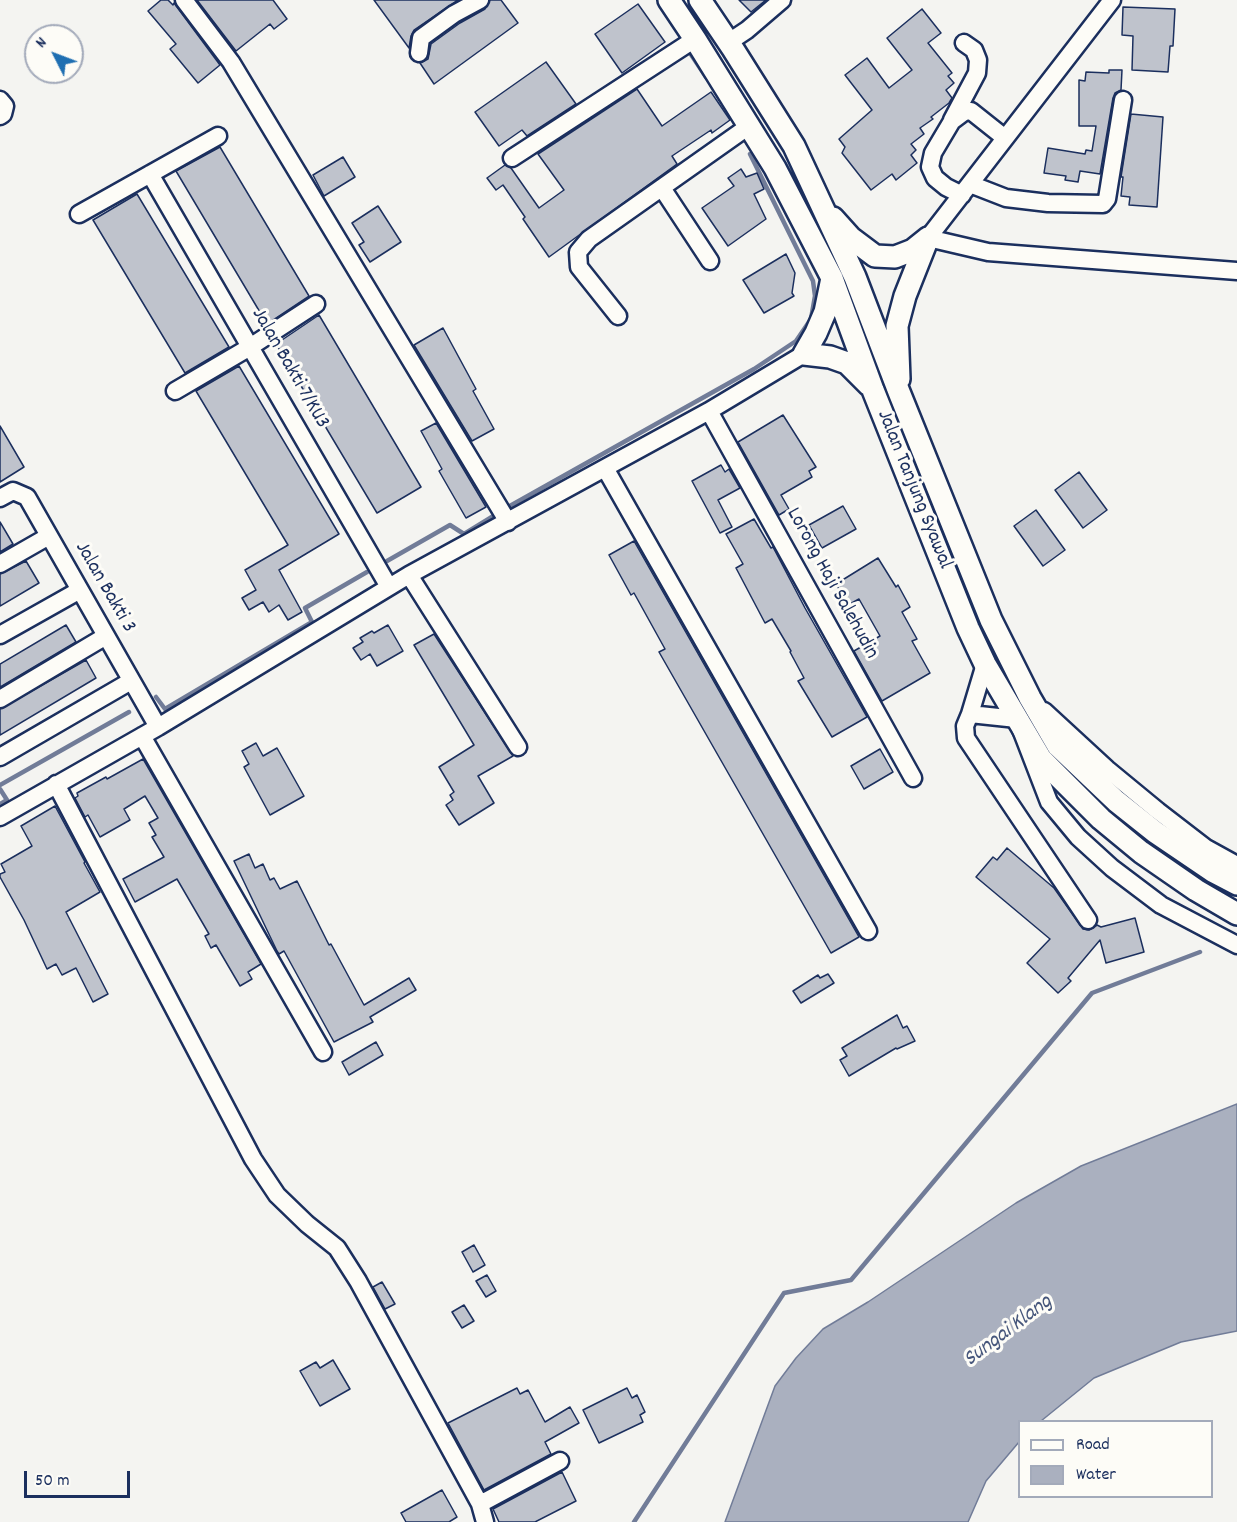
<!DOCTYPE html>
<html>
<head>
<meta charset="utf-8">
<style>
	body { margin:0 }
	#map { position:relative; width:1237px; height:1522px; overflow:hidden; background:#f4f4f1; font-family:Dekko,sans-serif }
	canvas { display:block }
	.legend { position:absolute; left:1018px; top:1420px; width:195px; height:78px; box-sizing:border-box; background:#fdfcf7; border:2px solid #a3aaba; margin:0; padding:8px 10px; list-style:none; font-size:18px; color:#1b2f5e }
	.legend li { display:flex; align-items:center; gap:12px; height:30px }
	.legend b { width:30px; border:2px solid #a3aaba }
	.north { position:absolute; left:24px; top:24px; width:60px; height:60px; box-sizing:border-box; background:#fdfcf7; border:2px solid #a3aaba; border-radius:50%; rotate:312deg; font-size:16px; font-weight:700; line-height:24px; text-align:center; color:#1b2f5e }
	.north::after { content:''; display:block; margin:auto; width:21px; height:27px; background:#1f6fb2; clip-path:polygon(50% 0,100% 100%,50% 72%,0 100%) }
	.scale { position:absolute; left:24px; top:1471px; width:106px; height:27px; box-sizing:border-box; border:3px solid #1b2f5e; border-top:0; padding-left:8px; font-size:18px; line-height:21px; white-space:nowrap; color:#1b2f5e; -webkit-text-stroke:4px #fdfcf7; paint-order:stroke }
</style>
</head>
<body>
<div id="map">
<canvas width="1237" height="1522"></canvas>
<ul class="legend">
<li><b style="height:8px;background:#fdfcf7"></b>Road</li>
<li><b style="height:16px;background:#aab0bf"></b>Water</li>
</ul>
<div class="north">N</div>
<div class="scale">50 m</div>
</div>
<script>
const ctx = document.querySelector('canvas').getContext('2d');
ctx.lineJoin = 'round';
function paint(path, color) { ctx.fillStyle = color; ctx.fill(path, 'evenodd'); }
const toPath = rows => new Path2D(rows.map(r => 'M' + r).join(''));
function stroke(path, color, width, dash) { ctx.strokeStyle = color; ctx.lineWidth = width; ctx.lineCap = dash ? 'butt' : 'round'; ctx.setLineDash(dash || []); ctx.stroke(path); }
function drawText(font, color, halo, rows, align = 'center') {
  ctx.font = font + ' Dekko,sans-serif'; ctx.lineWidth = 6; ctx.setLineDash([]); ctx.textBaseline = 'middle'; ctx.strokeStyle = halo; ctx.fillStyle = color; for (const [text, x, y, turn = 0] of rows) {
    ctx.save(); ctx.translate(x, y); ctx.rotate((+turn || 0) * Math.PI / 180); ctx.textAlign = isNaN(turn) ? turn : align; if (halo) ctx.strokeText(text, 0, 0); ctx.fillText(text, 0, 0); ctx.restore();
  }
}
const water = toPath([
	[1237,1104,1237,1331,1181,1342,1094,1378,1041,1421,1020,1422,1019,1442,986,1481,968,1522,725,1522,775,1386,796,1358,823,1329,868,1302,1016,1203,1081,1166,1237,1104]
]);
const stream = toPath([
	[688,50,706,77],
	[508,507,754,369,796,341,811,319,815,296,813,281,750,154],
	[387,561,450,525,464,534,495,515],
	[156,697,165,709,312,622,305,608,367,572],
	[0,785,129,712],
	[0,789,7,800,0,804],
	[634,1522,784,1293,851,1280,1092,993,1200,952]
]);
const building = toPath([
	[161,0,168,0,173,5,174,3,220,65,198,83,170,49,176,44,148,11,161,0],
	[197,0,273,0,287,19,274,29,270,24,236,51,197,0],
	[374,0,458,0,414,30,411,36,409,48,374,0],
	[490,0,501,0,518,23,434,84,420,63,428,59,431,44,460,23,485,9,490,0],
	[739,0,766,0,751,12,739,0],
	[638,4,665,42,622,73,595,34,638,4],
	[1123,7,1175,9,1173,46,1170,46,1168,72,1132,70,1133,36,1122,35,1123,7],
	[922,9,941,33,928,43,952,73,948,76,954,83,946,90,952,98,949,103,931,117,933,119,920,128,924,134,911,144,916,150,911,155,917,163,896,180,892,174,871,190,842,153,845,147,839,139,872,110,845,75,867,58,889,88,912,70,887,38,922,9],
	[546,62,576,104,527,136,522,130,499,146,475,112,546,62],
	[1109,70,1122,70,1121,90,1115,93,1113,98,1100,174,1080,171,1078,182,1065,180,1066,176,1044,173,1048,148,1085,154,1086,150,1092,151,1096,126,1079,126,1079,80,1085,81,1086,72,1109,73,1109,70],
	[637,89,662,126,711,92,730,120,712,133,711,130,672,156,677,164,549,257,523,219,525,217,503,185,496,190,487,178,505,165,511,168,539,208,564,190,538,154,637,89],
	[1131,114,1163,117,1157,207,1129,205,1130,197,1121,196,1123,177,1121,177,1131,114],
	[220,147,309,296,267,324,176,171,220,147],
	[343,157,355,177,324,196,313,175,343,157],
	[741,169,746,177,757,173,764,189,754,194,766,219,728,246,702,208,734,186,728,178,741,169],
	[137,194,229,347,185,373,93,220,137,194],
	[378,206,401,242,370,262,359,245,364,242,352,223,378,206],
	[786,254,795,273,792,293,794,296,764,313,743,280,786,254],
	[319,315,421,487,377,513,276,344,319,315],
	[443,328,476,389,473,391,494,429,472,441,414,345,443,328],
	[239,366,339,534,279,570,302,612,288,620,279,605,269,612,263,602,249,610,242,598,256,590,245,570,288,545,196,391,239,366],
	[783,415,816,467,809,471,812,477,781,495,789,509,779,515,738,442,783,415],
	[436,423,486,507,466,518,439,471,442,469,421,431,436,423],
	[0,426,24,467,0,482,0,426],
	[721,465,725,472,729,469,740,488,718,500,732,527,720,533,692,481,721,465],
	[1079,472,1107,510,1083,528,1055,490,1079,472],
	[843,506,856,529,822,548,809,525,843,506],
	[1036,510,1065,550,1043,566,1014,526,1036,510],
	[754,519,771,548,773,547,805,608,867,717,832,737,798,681,804,678,790,652,791,651,772,619,765,623,736,568,743,564,726,534,754,519],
	[0,522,13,544,0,552,0,522],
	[634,541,859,937,831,953,659,652,665,649,634,593,631,595,609,555,634,541],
	[878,558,896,587,898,585,910,607,902,612,917,639,912,641,930,673,882,701,854,651,880,636,859,599,848,605,836,584,878,558],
	[26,561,39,583,0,606,0,574,26,561],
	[66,625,76,642,0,687,0,664,66,625],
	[388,625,403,651,377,666,370,654,361,660,353,648,363,642,360,638,372,631,374,633,388,625],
	[434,634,513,756,478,776,494,803,459,825,446,805,453,800,450,795,454,792,439,767,474,745,414,645,434,634],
	[86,660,96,678,0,735,0,709,86,660],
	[256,743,263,756,277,748,304,796,270,815,244,767,249,764,242,751,256,743],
	[880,749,893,772,864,789,851,766,880,749],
	[143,759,261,964,248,972,252,979,240,986,216,945,211,948,205,936,209,934,177,879,135,902,123,879,164,857,152,837,156,835,149,823,158,818,145,796,124,809,130,820,100,837,88,815,85,817,75,798,78,796,77,793,106,777,107,779,143,759],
	[55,806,85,862,84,863,100,892,66,912,108,994,93,1002,76,968,62,975,56,964,47,969,24,920,0,877,0,874,5,872,1,864,32,846,21,826,55,806],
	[1007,848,1054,888,1083,929,1089,930,1097,925,1101,927,1135,918,1144,952,1106,963,1100,940,1068,978,1071,981,1058,993,1027,963,1050,939,976,877,993,857,997,860,1007,848],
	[249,854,255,868,263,864,270,880,274,878,280,889,297,881,329,945,331,944,364,1005,409,978,416,990,370,1017,373,1022,334,1042,284,951,279,954,277,951,234,861,249,854],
	[828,974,834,983,801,1003,793,991,818,975,820,978,828,974],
	[897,1015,903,1028,907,1026,915,1041,897,1049,896,1048,849,1076,840,1060,847,1056,842,1048,897,1015],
	[376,1042,383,1055,349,1075,342,1062,376,1042],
	[474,1245,485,1265,473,1272,462,1252,474,1245],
	[487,1275,496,1291,486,1297,476,1281,487,1275],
	[382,1282,395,1304,385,1309,373,1287,382,1282],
	[464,1305,474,1321,462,1328,452,1312,464,1305],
	[333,1360,350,1389,320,1406,300,1371,316,1362,320,1368,333,1360],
	[517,1388,520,1394,528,1390,545,1422,570,1407,579,1423,545,1442,551,1454,484,1490,448,1423,517,1388],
	[627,1388,632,1398,637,1395,645,1412,640,1415,643,1422,599,1443,583,1410,627,1388],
	[562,1472,576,1501,535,1522,499,1522,493,1509,562,1472],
	[442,1490,457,1517,449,1522,406,1522,401,1513,442,1490]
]);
const minor = toPath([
	[184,0,231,62,508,522],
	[1112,0,928,238,988,252,1237,271],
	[729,42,747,30,782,0],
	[419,53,421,38,454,14,480,0],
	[0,100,5,106,3,114,0,116],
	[952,120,977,73,978,60,974,50,964,43],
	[512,158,695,39],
	[150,174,389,587],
	[970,184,1006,198,1048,203,1103,204,1107,199,1123,100],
	[662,188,710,261],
	[962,195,946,187,935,178,930,167,933,153,952,121,964,112,971,111,1005,138],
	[79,214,218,136],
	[618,316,579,267,578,252,589,239,749,126],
	[175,391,250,347,316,304],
	[709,411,913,778],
	[605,468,868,931],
	[0,498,13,491,27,497,158,727],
	[0,564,49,536],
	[409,575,518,747],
	[0,635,80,590],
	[985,664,970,714,1017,719,1049,802,1078,837,1112,868,1161,905,1237,945],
	[0,699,106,636],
	[1044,711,1107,769,1158,811,1206,848,1237,865],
	[970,714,965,726,966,738,1088,920],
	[142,736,323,1052],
	[0,757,131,681],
	[56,784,253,1159,277,1195,307,1224,337,1248,358,1281,480,1504,485,1522],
	[0,817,158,727,409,575,709,411,804,354],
	[480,1504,560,1461]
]);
const major = toPath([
	[669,0,695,39,775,168,832,278,873,390,968,628,985,664,1041,759,1101,819,1141,852,1196,890,1237,914],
	[700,0,733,49,794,146,855,277,899,392,991,620,1030,698,1058,746,1116,801,1155,832,1214,872,1237,884],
	[833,218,851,238,875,256,895,257,913,250,928,238],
	[832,278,825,312,816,333,804,354,830,357,847,363,869,385],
	[899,379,897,326,905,296,928,238]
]);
const streetNames = [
	["Jalan Bakti 7/KU3",289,369,60],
	["Jalan Tanjung Syawal",913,490,68],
	["Lorong Haji Salehudin",831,584,61],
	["Jalan Bakti 3",104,588,60]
];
const waterNames = [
	["Sungai Klang",1009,1332,-37]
];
paint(water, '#aab0bf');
stroke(water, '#717c98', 1.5);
stroke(stream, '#717c98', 4.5);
paint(building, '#bfc3cc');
stroke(building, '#1b2f5e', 1.5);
stroke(minor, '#1b2f5e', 21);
stroke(major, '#1b2f5e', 26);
stroke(minor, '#fdfcf7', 16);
stroke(major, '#fdfcf7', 21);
drawText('21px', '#1b2f5e', '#fdfcf7', streetNames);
drawText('italic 22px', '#46567b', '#fdfcf7', waterNames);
</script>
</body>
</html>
